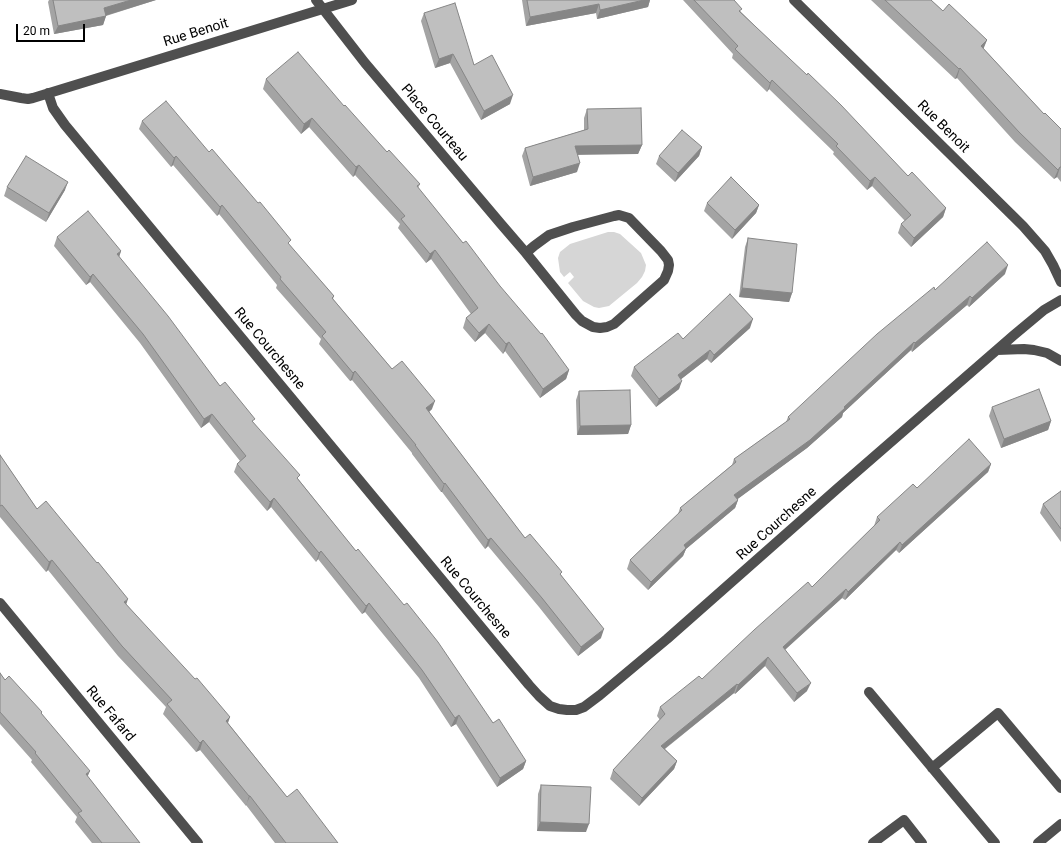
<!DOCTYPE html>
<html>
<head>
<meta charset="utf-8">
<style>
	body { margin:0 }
	#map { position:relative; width:1061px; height:843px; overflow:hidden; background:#fff; font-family:Roboto,sans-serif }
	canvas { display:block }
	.scale { position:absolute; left:16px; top:24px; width:69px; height:18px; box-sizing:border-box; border:2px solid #000; border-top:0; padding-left:5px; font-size:12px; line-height:14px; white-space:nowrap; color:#000; -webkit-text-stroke:3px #fff; paint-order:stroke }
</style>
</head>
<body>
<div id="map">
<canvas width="1061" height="843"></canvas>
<div class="scale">20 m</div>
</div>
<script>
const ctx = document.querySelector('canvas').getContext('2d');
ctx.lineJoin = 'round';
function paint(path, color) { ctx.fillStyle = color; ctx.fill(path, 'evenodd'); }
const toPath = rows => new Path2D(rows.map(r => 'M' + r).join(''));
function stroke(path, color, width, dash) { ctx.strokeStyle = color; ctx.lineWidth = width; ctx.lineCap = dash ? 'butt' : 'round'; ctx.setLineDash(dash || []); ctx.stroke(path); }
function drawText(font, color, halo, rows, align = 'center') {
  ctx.font = font + ' Roboto,sans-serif'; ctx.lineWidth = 3; ctx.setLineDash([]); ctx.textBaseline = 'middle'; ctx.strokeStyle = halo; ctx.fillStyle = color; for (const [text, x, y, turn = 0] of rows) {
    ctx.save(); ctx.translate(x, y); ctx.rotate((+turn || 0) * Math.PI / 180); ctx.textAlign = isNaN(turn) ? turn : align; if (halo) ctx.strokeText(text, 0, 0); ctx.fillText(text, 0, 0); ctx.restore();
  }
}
const green = toPath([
	[608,232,614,232,620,234,641,253,646,265,645,271,642,277,637,283,609,306,599,308,594,307,583,301,568,283,574,277,570,272,564,277,560,272,558,258,560,252,570,244]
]);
const minor = toPath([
	[316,0,365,63,501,224,526,253,576,315,582,321,593,327,600,328,607,327,614,324,664,280,668,271,669,265,668,260,661,251,629,218,619,215,614,216,573,227,549,235,534,246,526,253],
	[794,0,1023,226,1045,251,1053,265,1061,282],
	[48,93,53,108,65,125,529,685,539,696,550,706,559,709,567,710,576,710,584,707,600,695,667,639,838,488,1014,335,1044,310,1061,300],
	[0,94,21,98,28,99,33,98,352,0],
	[997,350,1024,349,1034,350,1047,353,1061,361],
	[0,603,198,843],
	[869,692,995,843],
	[932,768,998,713,1061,788],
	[873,843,904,820,922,843],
	[1038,843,1061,824]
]);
const wall = toPath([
	[49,0,156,0,106,16,103,25,54,34,48,2],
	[522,0,650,0,648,7,597,19,596,13,526,26],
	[683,0,734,0,741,12,908,176,946,208,943,217,911,247,898,233,901,224,905,221,872,186,867,190,833,154,834,152,769,89,767,92,732,58,733,54],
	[871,0,931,0,943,11,987,40,983,48,1044,114,1061,129,1061,182,1057,177,1054,179,1015,142,957,78,955,79],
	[424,13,474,65,510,104,481,120,450,63,435,68,421,21],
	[266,79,344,106,387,152,420,184,418,188,463,243,569,370,566,379,540,398,505,351,503,354,485,333,475,342,463,328,466,318,471,314,431,259,426,263,398,228,400,224,355,175,353,177,309,127,301,134,263,89],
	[587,109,642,145,638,154,578,154,577,172,530,186,522,156,525,148,584,130,584,118],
	[142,121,209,152,289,245,334,296,333,299,392,369,432,409,429,412,525,538,561,575,601,638,578,656,539,607,488,546,485,549,442,492,441,492,412,454,412,453,352,380,350,381,319,344,321,339,276,288,277,285,219,214,217,216,173,165,171,167,139,129],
	[702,147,699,156,675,182,656,164,659,156],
	[7,187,65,190,46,222,4,196],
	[707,203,759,205,756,213,732,239,704,211],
	[57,237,121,251,119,257,220,386,253,422,299,480,493,723,526,761,523,769,497,787,456,724,451,727,419,678,365,612,362,614,318,559,316,562,271,507,267,511,234,472,237,464,240,461,209,422,201,428,140,343,90,282,86,285,54,246],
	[748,238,792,293,789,302,739,297,745,247],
	[1005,274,969,307,967,305,912,352,911,350,843,413,842,417,807,448,737,499,738,500,735,508,686,549,683,556,648,590,627,569,630,560,678,514,680,508,732,465,734,459,786,422,788,417,935,290],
	[750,328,711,363,707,359,681,379,679,389,656,407,631,376,634,367,683,339],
	[579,391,631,425,628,434,577,435,576,400],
	[992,407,1051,421,1048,430,1001,448,989,416],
	[0,455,37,509,126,604,228,723,287,797,338,843,275,843,246,805,246,806,200,750,196,752,163,714,166,707,118,656,48,570,46,572,0,517],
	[991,464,988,472,899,553,896,550,845,600,842,598,785,650,807,691,794,702,765,666,735,694,734,693,665,749,677,761,674,769,639,806,610,779,613,770,660,720,657,716,660,707,702,679,812,587,874,526,877,517,917,488],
	[1061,491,1061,542,1040,513,1043,504],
	[0,673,5,680,41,713,88,777,140,843,92,843,75,822,77,817,31,762,32,760,0,724],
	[541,785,586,832,537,831,538,794]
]);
const shadedWall = toPath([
	[131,0,156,0,101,17,104,8],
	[644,0,650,0,648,7,597,19,600,10],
	[599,4,596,13,526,26,530,17],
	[106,16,103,25,54,34,58,26],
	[987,40,983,50,981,46],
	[453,54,450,63,435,68,439,59],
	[960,68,957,78,955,79,959,69],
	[772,80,769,89,767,92,770,83],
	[513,95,510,104,481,120,484,111],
	[312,118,309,127,301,134,304,124],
	[642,145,638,154,572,155,575,146],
	[702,147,699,156,675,182,678,173],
	[176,156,173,165,171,167,174,158],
	[580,163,577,172,530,186,533,177],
	[359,165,355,175,353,177,356,167],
	[1060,167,1057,177,1054,179,1058,170],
	[875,177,872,186,867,190,870,181],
	[68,182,65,190,46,222,49,213],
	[222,205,219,214,217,216,220,207],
	[759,205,756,213,732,239,735,230],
	[946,208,943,217,911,247,914,238],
	[435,250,431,259,426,263,430,254],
	[121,251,118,260,117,254],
	[1008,265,1005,274,969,307,972,298],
	[93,274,90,282,86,285,90,277],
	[742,288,792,293,789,302,739,297],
	[970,296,967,305,912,352,915,343],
	[753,319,750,328,711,363,714,355],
	[489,324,485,333,475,342,479,333],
	[509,342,505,351,503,354,506,344],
	[914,342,911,350,843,413,842,417,807,448,731,504,734,495,844,407],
	[710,350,707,359,675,384,678,375],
	[569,370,566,379,540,398,543,389],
	[355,371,352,380,350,381,353,373],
	[682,381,679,389,656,407,659,399],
	[435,401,432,409,423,417,426,408],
	[212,414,209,422,201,428,204,419],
	[1051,421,1048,430,1001,448,1004,439],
	[631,425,628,434,577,435,580,426],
	[991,464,988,472,899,553,902,545],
	[445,483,442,492,441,492,444,484],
	[274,498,271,507,267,511,270,502],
	[738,500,735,508,686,549,683,556,648,590,651,582,684,545],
	[491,538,488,546,485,549,488,540],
	[900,542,896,550,845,600,848,592],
	[321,551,318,559,316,562,319,553],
	[52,560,48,570,46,572,49,562],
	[846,589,842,598,779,655,783,647],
	[128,599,125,608,124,602],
	[369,603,365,612,362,614,366,606],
	[604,629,601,638,578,656,581,647],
	[768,657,765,666,735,694,738,685],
	[811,683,807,691,794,702,797,693],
	[737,684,734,693,658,754,661,746],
	[459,715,456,724,451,727,455,718],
	[230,717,227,726,226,721],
	[203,740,200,750,196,752,200,743],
	[526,761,523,769,497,787,500,778],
	[677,761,674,769,639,806,642,798],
	[90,771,86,780,86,774],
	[249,796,250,796,246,805,246,806],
	[540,822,589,824,586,832,537,831]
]);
const building = toPath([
	[53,0,131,0,104,8,106,16,58,26,53,0],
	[527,0,644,0,600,10,599,4,530,17,527,0],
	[694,0,734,0,742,9,739,11,807,75,808,73,841,105,908,176,912,172,946,208,914,238,901,224,911,215,875,177,870,181,836,146,838,144,772,80,770,83,735,49,738,46,694,0],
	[885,0,931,0,943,11,949,4,987,40,981,46,1044,114,1045,113,1061,129,1061,167,1060,167,1058,170,1019,132,960,68,959,69,885,0],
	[455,3,474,65,492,55,513,95,484,111,453,54,439,59,424,13,455,3],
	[298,52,344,106,345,105,387,152,389,150,420,184,417,186,463,243,466,241,500,286,541,334,542,333,569,370,543,389,509,342,506,344,489,324,479,333,466,318,478,308,435,250,430,254,401,219,405,216,359,165,356,167,312,118,304,124,266,79,298,52],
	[166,101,209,152,212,149,258,203,260,202,291,240,288,243,334,296,332,298,392,369,402,361,435,401,426,408,525,538,530,534,562,572,560,574,604,629,581,647,542,598,491,538,488,540,445,483,444,484,415,445,416,445,355,371,353,373,322,336,326,332,280,279,281,277,222,205,220,207,176,156,174,158,142,121,166,101],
	[641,108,642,145,575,146,580,163,533,177,525,148,588,129,587,109,641,108],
	[682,130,702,147,678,173,659,156,682,130],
	[26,156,68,182,49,213,7,187,26,156],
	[731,177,759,205,735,230,707,203,731,177],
	[88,211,121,251,117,254,168,316,220,386,225,382,255,419,252,421,300,475,297,478,356,551,358,549,404,605,407,603,438,642,493,723,499,719,526,761,500,778,459,715,455,718,422,670,369,603,366,606,321,551,319,553,274,498,270,502,237,464,246,456,212,414,204,419,143,334,93,274,90,277,57,237,88,211],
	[748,238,797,244,792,293,742,288,748,238],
	[987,242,1008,265,972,298,970,296,915,343,914,342,844,407,845,408,810,440,734,495,738,500,684,545,686,548,651,582,630,560,682,510,680,508,736,462,734,459,790,419,788,417,877,334,934,287,935,290,987,242],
	[730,294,753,319,714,355,710,350,678,375,682,381,659,399,634,367,678,333,683,339,730,294],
	[1039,389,1051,421,1004,439,992,407,1039,389],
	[630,390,631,425,580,426,579,391,630,390],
	[969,439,991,464,902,545,900,542,848,592,846,589,783,647,811,683,797,693,768,657,738,685,737,684,661,746,677,761,642,798,613,770,665,714,660,707,699,676,702,679,754,630,808,582,812,587,880,520,877,517,913,484,917,488,969,439],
	[0,455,37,509,46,501,97,563,98,562,128,599,124,602,195,679,197,678,230,717,226,721,287,797,297,789,338,843,286,843,250,796,249,796,203,740,200,743,167,704,172,700,122,646,52,560,49,562,2,505,0,506,0,455],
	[1061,491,1061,529,1043,504,1061,491],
	[0,673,5,680,9,676,42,712,41,713,90,771,86,774,140,843,102,843,78,813,82,811,35,753,36,752,0,712,0,673],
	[541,785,591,787,589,824,540,822,541,785]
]);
const streetNames = [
	["Rue Benoit",196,33,-17],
	["Place Courteau",434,123,50],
	["Rue Benoit",943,127,45],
	["Rue Courchesne",269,349,50],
	["Rue Courchesne",777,524,-42],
	["Rue Courchesne",475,598,50],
	["Rue Fafard",110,714,50]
];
paint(green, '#d6d6d6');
stroke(minor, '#4f4f4f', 10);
paint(wall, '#a4a4a4');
paint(shadedWall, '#868686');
paint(building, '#bfbfbf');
stroke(building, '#868686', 1);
drawText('14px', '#000', '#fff', streetNames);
</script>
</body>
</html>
